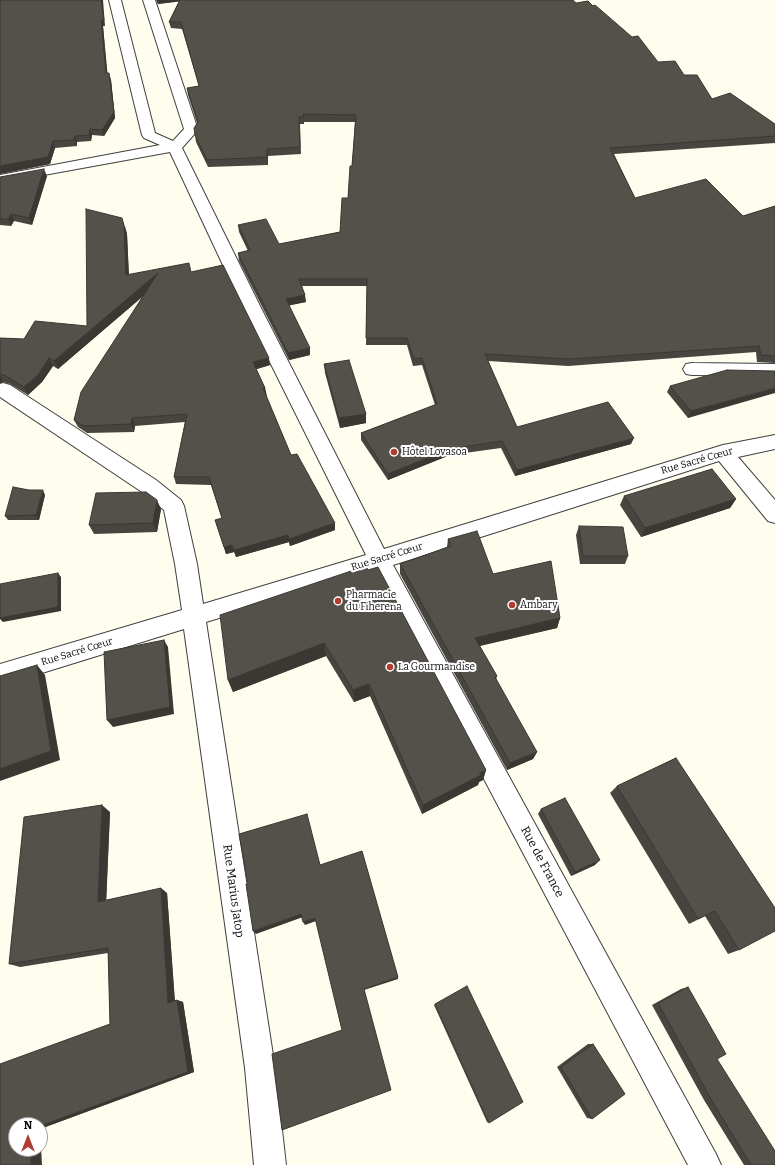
<!DOCTYPE html>
<html>
<head>
<meta charset="utf-8">
<style>
	body { margin:0 }
	#map { position:relative; width:775px; height:1165px; overflow:hidden; background:#fefdee; font-family:Bitter,serif }
	canvas { display:block }
	.north { position:absolute; left:8px; top:1117px; width:40px; height:40px; box-sizing:border-box; background:#fff; border:1px solid #9e9e9e; border-radius:50%; rotate:0deg; font-size:11px; font-weight:700; line-height:16px; text-align:center; color:#0d0d0d }
	.north::after { content:''; display:block; margin:auto; width:14px; height:18px; background:#b23c30; clip-path:polygon(50% 0,100% 100%,50% 72%,0 100%) }
</style>
</head>
<body>
<div id="map">
<canvas width="775" height="1165"></canvas>
<div class="north">N</div>
</div>
<script>
const ctx = document.querySelector('canvas').getContext('2d');
ctx.lineJoin = 'round';
const toPath = rows => new Path2D(rows.map(r => 'M' + r).join(''));
function stroke(path, color, width, dash) { ctx.strokeStyle = color; ctx.lineWidth = width; ctx.lineCap = dash ? 'butt' : 'round'; ctx.setLineDash(dash || []); ctx.stroke(path); }
function paint(path, color) { ctx.fillStyle = color; ctx.fill(path, 'evenodd'); }
function drawText(font, color, halo, rows, align = 'center') {
  ctx.font = font + ' Bitter,serif'; ctx.lineWidth = 4; ctx.setLineDash([]); ctx.textBaseline = 'middle'; ctx.strokeStyle = halo; ctx.fillStyle = color; for (const [text, x, y, turn = 0] of rows) {
    ctx.save(); ctx.translate(x, y); ctx.rotate((+turn || 0) * Math.PI / 180); ctx.textAlign = isNaN(turn) ? turn : align; if (halo) ctx.strokeText(text, 0, 0); ctx.fillText(text, 0, 0); ctx.restore();
  }
}
const minor = toPath([
	[109,0,121,0,155,133,173,141,184,129,143,0,155,0,198,130,182,148,262,310,384,549,723,445,775,435,775,449,738,457,775,500,775,523,768,521,719,461,393,565,716,1154,721,1165,688,1165,374,571,206,622,275,1068,286,1165,254,1165,245,1068,184,629,0,686,0,664,182,610,175,564,164,510,142,492,0,397,0,384,3,383,10,385,156,480,181,500,184,506,197,564,203,604,366,555,244,310,170,152,0,183,0,175,160,145,144,138,142,135,109,0],
	[692,363,775,364,775,376,692,375,686,374,683,369,686,364,692,363]
]);
const wall = toPath([
	[0,0,105,26,103,26,107,73,111,80,115,118,104,136,92,135,91,141,77,142,77,146,55,148,50,164,0,174],
	[156,0,573,0,576,3,658,62,684,75,712,99,775,124,775,143,614,154,635,198,743,216,775,206,775,363,757,362,756,352,568,366,488,361,517,427,631,444,515,476,501,448,450,455,388,480,361,440,361,433,435,405,422,365,413,366,407,345,366,345,367,286,302,286,306,302,289,305,310,355,289,360,239,261,238,253,248,251,239,232,238,225,279,244,340,232,348,198,352,166,355,122,304,122,304,124,300,124,301,154,268,156,268,165,208,167,196,142,195,135,197,123,188,95,187,88,199,86,182,29,171,28,169,22,179,1,158,4],
	[47,176,32,225,14,221,11,226,0,225,0,177],
	[125,226,127,234,129,274,191,272,270,365,256,369,265,388,266,396,291,455,335,530,290,546,289,542,236,557,234,552,226,554,215,520,222,519,211,485,176,484,174,477,185,422,135,426,134,432,87,433,78,427,74,420,144,295,58,369,53,366,42,382,28,395,10,384,3,382,0,383,0,338,24,339,87,326],
	[324,364,366,414,366,423,340,428,325,373],
	[775,371,688,418,667,392,670,386],
	[45,495,39,520,8,520,5,516],
	[624,496,736,499,730,508,641,537,620,505],
	[161,509,157,532,94,534,89,525],
	[579,526,628,556,625,564,580,564,576,535],
	[448,539,493,574,560,618,557,628,480,646,497,676,496,680,537,752,533,759,507,770,400,574,400,564,447,547],
	[366,566,486,770,483,780,479,782,478,785,422,814,370,696,354,702,326,656,233,692,228,680],
	[676,758,739,950,728,954,705,916,689,924,610,793,617,786],
	[541,809,595,865,571,876,538,814],
	[110,812,106,900,167,893,175,1001,177,1000,183,1002,194,1072,40,1129,0,1165,110,1024,108,953,20,967,9,964],
	[688,987,717,1059,775,1165,744,1165,704,1100,652,1005,681,989],
	[435,1004,489,1123,487,1122,434,1005],
	[588,1044,593,1044,592,1119,587,1118,557,1067]
]);
const shadedWall = toPath([
	[101,0,103,0,105,26,103,26,108,79,106,73,101,20],
	[157,0,183,0,184,1,158,4],
	[109,73,111,80,115,118,104,136,102,130],
	[90,129,92,135,91,141,89,135],
	[75,136,77,142,77,146,74,140],
	[53,141,55,148,50,164,0,174,0,166],
	[267,149,268,156,268,165,267,157],
	[44,169,47,176,32,225,29,218],
	[11,214,14,221,11,226,8,219],
	[122,218,127,234,129,283,126,275],
	[158,273,161,281,58,369,54,361],
	[305,295,306,302,287,306,286,299],
	[310,348,310,355,289,360,288,353],
	[49,358,53,366,42,382,28,395,24,387],
	[269,358,270,365,254,370,253,362],
	[0,375,3,382,0,383],
	[263,388,265,388,267,396,265,396],
	[775,388,775,393,688,418,691,411],
	[366,414,366,423,340,428,339,418],
	[132,418,135,426,134,432,131,424],
	[634,438,631,444,515,476,517,470],
	[450,449,450,455,388,480,388,474],
	[43,490,45,495,39,520,36,515],
	[736,499,730,508,641,537,645,528],
	[157,500,161,509,157,532,153,523],
	[335,523,335,530,290,546,289,542,236,557,234,550,288,535],
	[232,545,234,552,226,554,224,547],
	[58,573,61,577,61,611,3,622,0,619,0,618],
	[560,618,557,628,474,647,475,638],
	[164,640,168,647,174,714,113,727,107,720],
	[324,643,326,656,233,692,228,680],
	[37,665,45,675,60,760,0,781,0,769],
	[369,684,370,696,354,702,353,690],
	[537,752,533,759,507,770,510,763],
	[486,770,483,780,479,782,478,785,422,814,423,805,480,773],
	[102,805,110,812,106,907,98,902],
	[600,860,595,865,571,876,575,872],
	[161,888,167,893,175,1005,168,1003],
	[301,914,303,917,256,934,253,931],
	[315,918,316,921,305,925,303,922],
	[398,977,398,979,364,990,364,989],
	[177,1000,183,1002,194,1072,40,1129,42,1165,31,1165,30,1149,40,1149,40,1126]
]);
const building = toPath([
	[0,0,101,0,104,20,101,20,106,73,109,73,114,112,102,130,90,129,89,135,75,136,74,140,53,141,48,157,0,166,0,0],
	[180,0,573,0,576,3,588,1,593,6,595,5,632,37,638,36,658,62,675,61,684,75,697,75,712,99,730,93,775,124,775,136,610,148,635,198,706,179,743,216,775,206,775,356,761,355,759,346,570,359,485,354,517,427,608,402,634,438,517,470,502,441,450,449,388,474,361,433,437,404,422,358,414,359,407,338,366,338,367,279,299,279,305,295,286,299,310,348,288,353,238,253,250,250,238,225,266,219,279,244,340,232,342,198,348,198,350,166,352,166,356,115,303,114,304,117,299,117,300,147,267,149,267,157,207,160,195,135,194,128,198,122,187,88,199,86,181,22,169,22,180,0],
	[44,169,29,218,11,214,8,219,0,219,0,177,44,169],
	[86,209,122,218,124,226,126,275,189,263,191,272,223,265,269,358,253,362,265,388,263,388,291,455,297,454,335,523,289,539,288,535,234,550,232,545,224,547,215,520,222,518,209,477,174,477,187,414,132,418,131,424,84,426,74,420,81,392,158,273,54,361,49,358,38,375,24,387,6,376,0,374,0,338,24,339,35,321,87,326,86,209],
	[349,360,366,414,339,418,324,364,349,360],
	[727,370,775,371,775,388,691,411,670,386,727,370],
	[712,469,736,499,645,528,624,496,712,469],
	[13,487,29,490,43,490,36,515,5,516,13,487],
	[146,492,157,500,153,523,89,525,96,493,146,492],
	[579,526,623,527,628,556,583,556,579,526],
	[477,531,493,574,551,561,560,618,475,638,497,676,495,677,537,752,510,763,400,564,451,546,448,539,477,531],
	[366,566,368,570,378,567,486,770,480,773,481,775,423,805,369,684,353,690,324,643,228,680,220,615,366,566],
	[58,573,58,607,0,618,0,584,58,573],
	[164,640,170,707,107,720,104,652,164,640],
	[37,665,51,751,0,769,0,676,37,665],
	[676,758,775,908,775,931,739,950,715,911,698,919,617,786,676,758],
	[565,798,600,860,575,872,541,809,565,798],
	[102,805,98,902,161,888,168,1003,177,1000,188,1072,40,1126,40,1125,16,1125,16,1149,30,1149,31,1165,0,1165,0,1064,110,1024,108,948,9,964,24,817,102,805],
	[307,814,320,865,362,851,398,977,364,989,391,1090,282,1130,272,1054,342,1030,315,918,303,922,301,914,253,931,246,884,248,884,239,834,307,814],
	[467,986,523,1102,489,1123,435,1004,467,986],
	[688,987,726,1054,717,1059,775,1151,775,1165,751,1165,712,1101,658,1003,688,987],
	[593,1044,625,1094,592,1119,561,1067,593,1044]
]);
const markers = [
	[394,452,4,"#b23c30"],
	[338,601,4,"#b23c30"],
	[512,605,4,"#b23c30"],
	[390,667,4,"#b23c30"]
];
const poiNames = [
	["Hôtel Lovasoa",402,452],
	["Pharmacie",346,595],
	["du Fiherena",346,607],
	["Ambary",520,605],
	["La Gourmandise",398,667]
];
const streetNames = [
	["Rue Sacré Cœur",697,461,-16],
	["Rue Sacré Cœur",387,557,-17],
	["Rue Sacré Cœur",77,652,-17]
];
const nearStreetnames = [
	["Rue de France",542,862,62],
	["Rue Marius Jatop",233,891,82]
];
stroke(minor, '#404040', 2);
paint(minor, '#fff');
paint(wall, '#484540');
paint(shadedWall, '#3b3834');
paint(building, '#54504a');
stroke(building, '#3b3834', 1);
for (const [x, y, r, color] of markers) { const dot = new Path2D(); dot.arc(x, y, r, 0, 2 * Math.PI); ctx.fillStyle = color; ctx.fill(dot); stroke(dot, '#fff', 1.5); }
drawText('10px', '#0d0d0d', '#fff', poiNames, 'left');
drawText('10px', '#0d0d0d', '#fff', streetNames);
drawText('12px', '#0d0d0d', '#fff', nearStreetnames);
</script>
</body>
</html>
